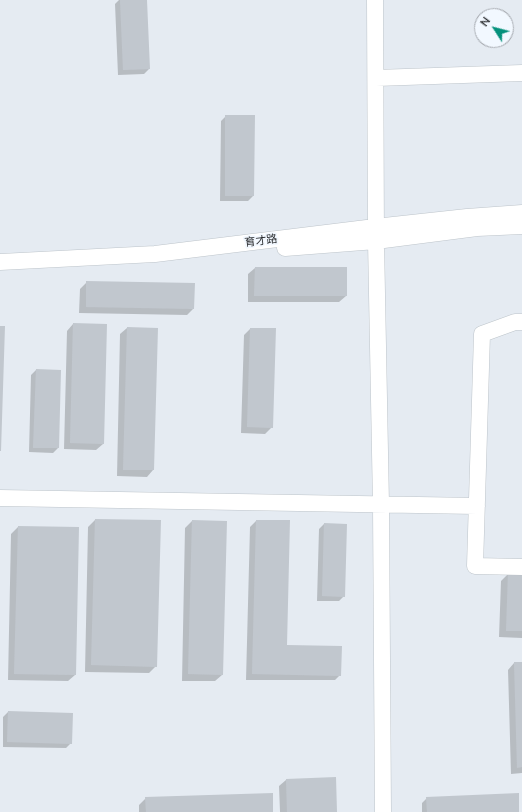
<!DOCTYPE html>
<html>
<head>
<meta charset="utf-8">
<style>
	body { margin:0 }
	#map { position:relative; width:522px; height:812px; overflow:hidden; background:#e5ebf2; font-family:Mulish,sans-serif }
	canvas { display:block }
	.north { position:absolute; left:474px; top:8px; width:40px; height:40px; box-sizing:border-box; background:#f2f8ff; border:1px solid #a3a7ad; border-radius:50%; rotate:306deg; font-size:11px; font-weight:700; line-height:16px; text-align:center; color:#2c2e31 }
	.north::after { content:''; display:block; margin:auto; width:14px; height:18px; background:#05917c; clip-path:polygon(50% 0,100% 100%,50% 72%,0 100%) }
</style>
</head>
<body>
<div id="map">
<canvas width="522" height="812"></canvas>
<div class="north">N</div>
</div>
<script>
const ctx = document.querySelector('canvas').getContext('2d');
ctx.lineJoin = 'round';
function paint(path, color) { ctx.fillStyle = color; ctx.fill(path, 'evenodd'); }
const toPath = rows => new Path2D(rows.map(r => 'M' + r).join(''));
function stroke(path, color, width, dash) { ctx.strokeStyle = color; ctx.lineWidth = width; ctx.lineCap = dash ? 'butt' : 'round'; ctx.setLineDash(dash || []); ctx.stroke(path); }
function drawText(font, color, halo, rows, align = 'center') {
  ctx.font = font + ' Mulish,"Noto Sans SC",sans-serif'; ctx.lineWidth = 3.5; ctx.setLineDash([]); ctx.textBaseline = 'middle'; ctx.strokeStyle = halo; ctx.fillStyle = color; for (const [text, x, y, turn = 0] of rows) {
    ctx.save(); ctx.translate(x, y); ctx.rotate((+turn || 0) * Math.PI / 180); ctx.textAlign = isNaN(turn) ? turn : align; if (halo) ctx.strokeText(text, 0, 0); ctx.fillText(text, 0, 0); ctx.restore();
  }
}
const shadow = toPath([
	[119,0,146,0,149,69,144,74,118,75,115,4],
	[226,116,253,196,248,201,220,201,221,121],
	[255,268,346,296,339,302,248,302,248,274],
	[87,282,193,309,187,315,79,313,80,289],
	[73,324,103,444,96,450,64,449,67,331],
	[127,328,153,470,147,477,117,476,120,334],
	[250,329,272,427,265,434,241,433,244,335],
	[36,370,60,371,58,448,53,453,29,452,31,375],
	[95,520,156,666,149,673,85,672,88,527],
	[192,521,222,675,215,681,182,681,185,528],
	[256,521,286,647,340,675,335,680,246,680,250,527],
	[324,524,344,596,339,601,317,601,319,529],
	[18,527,78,528,75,675,68,681,8,680,11,534],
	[508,574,522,574,522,638,499,637,501,581],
	[514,663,522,663,522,773,511,774,508,670],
	[8,712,71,743,66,748,3,747,3,717],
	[335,778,336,812,280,812,279,786,286,780],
	[146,798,272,812,139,812,139,805],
	[427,798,518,812,422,812,422,803]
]);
const building = toPath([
	[120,0,147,0,150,69,123,70],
	[225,115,255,115,254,196,225,196],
	[255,267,347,267,347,296,254,296],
	[86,281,195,283,194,309,86,307],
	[73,323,107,324,104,444,70,443],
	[0,326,5,326,1,451,0,451],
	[127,327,158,328,154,470,123,470],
	[250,328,276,328,273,428,247,427],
	[36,369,61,370,59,448,33,448],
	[95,519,161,520,157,667,91,665],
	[192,520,227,521,223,675,188,674],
	[256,520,290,520,287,645,342,646,341,676,252,674],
	[324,523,347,524,345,597,322,596],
	[18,526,79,527,76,675,14,674],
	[508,573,522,573,522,631,506,631],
	[514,662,522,662,522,767,517,768],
	[8,711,73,713,72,744,7,742],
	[336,777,337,812,287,812,286,779],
	[273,793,273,812,146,812,145,797],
	[519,793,519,812,427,812,426,797]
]);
const minor = toPath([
	[375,0,376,241,381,505,383,812],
	[376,78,522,73],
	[285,248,376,241,477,228,522,226],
	[0,262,155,254,375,227,467,217,522,213],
	[522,322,515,322,482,334,475,566,522,567],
	[0,498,477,506]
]);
const streetNames = [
	["育才路",261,241,-7]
];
paint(shadow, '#0003');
paint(building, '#c1c7ce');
stroke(minor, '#bdc4ca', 17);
stroke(minor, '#fff', 16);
drawText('11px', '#2c2e31', '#f2f8ff', streetNames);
</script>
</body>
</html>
